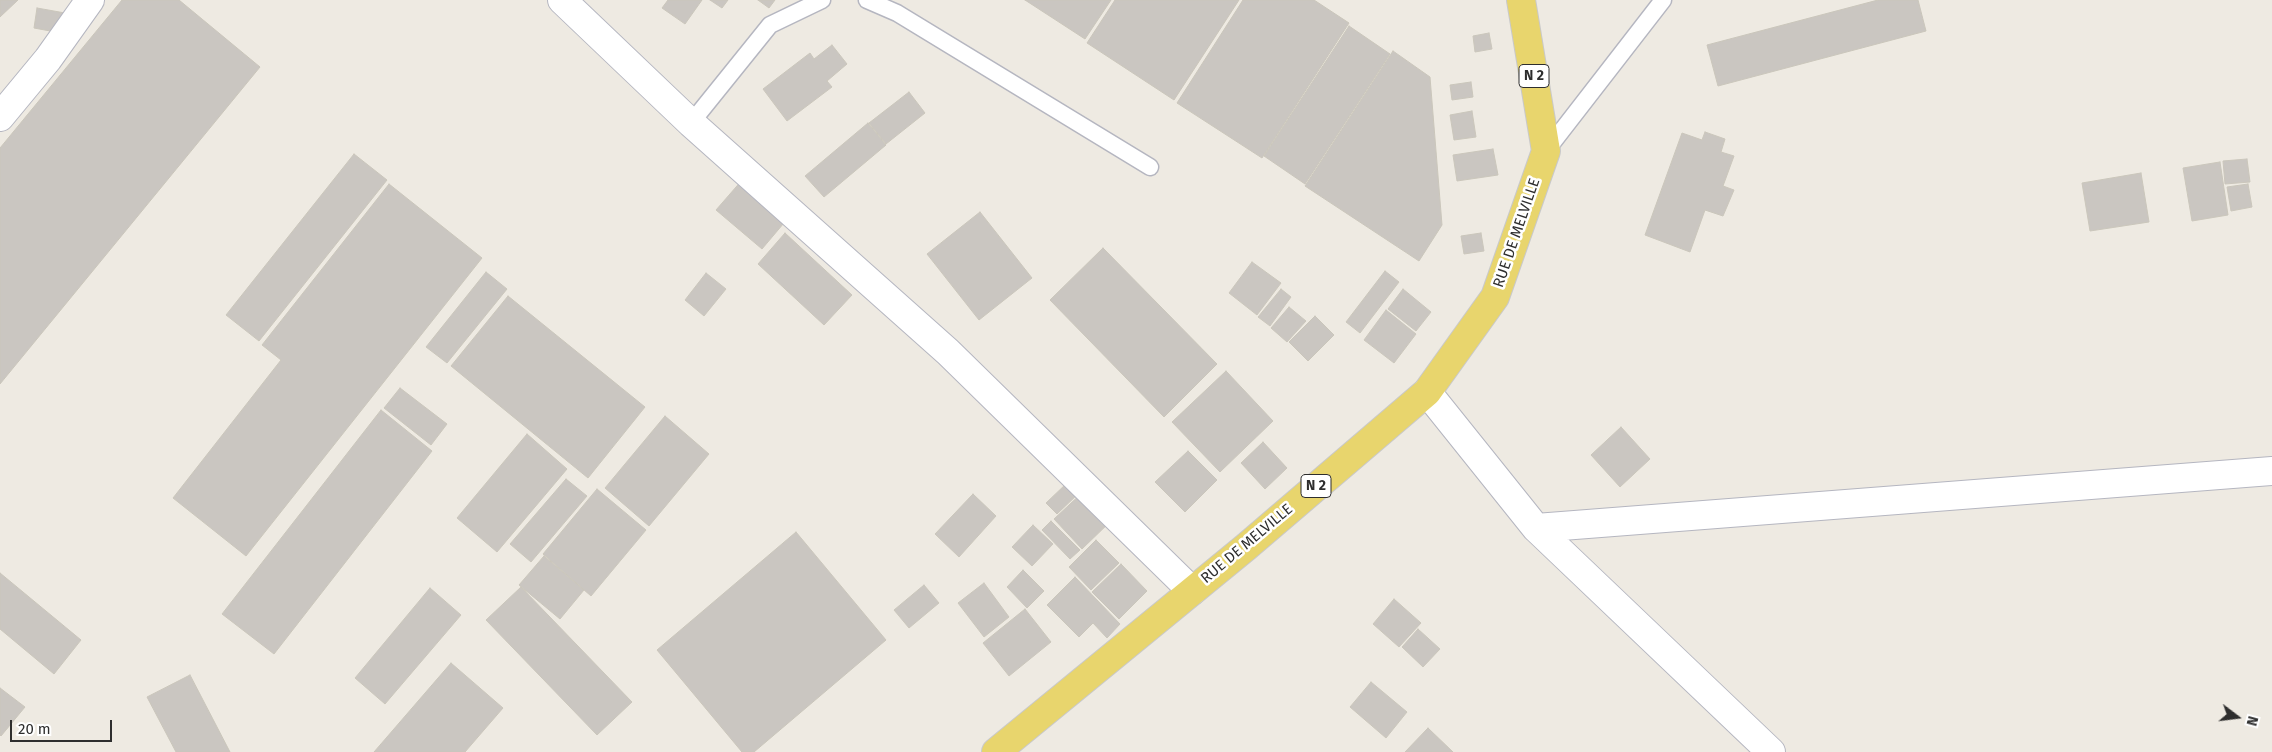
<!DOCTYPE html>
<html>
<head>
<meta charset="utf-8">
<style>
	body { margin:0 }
	#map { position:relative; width:2272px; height:752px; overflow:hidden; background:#eeeae2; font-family:"Fira Sans",sans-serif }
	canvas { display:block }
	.north { position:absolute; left:2212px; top:692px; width:50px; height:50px; -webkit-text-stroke:4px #fff; paint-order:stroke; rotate:105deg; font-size:14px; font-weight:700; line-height:20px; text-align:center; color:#2e2e2e }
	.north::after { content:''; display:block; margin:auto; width:18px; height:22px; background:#2e2e2e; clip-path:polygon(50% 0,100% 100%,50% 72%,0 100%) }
	.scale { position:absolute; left:10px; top:720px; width:102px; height:22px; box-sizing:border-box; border:2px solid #2e2e2e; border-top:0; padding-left:6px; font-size:15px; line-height:18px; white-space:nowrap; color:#2e2e2e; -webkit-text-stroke:4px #fff; paint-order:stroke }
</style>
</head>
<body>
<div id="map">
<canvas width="2272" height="752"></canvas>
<div class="north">N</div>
<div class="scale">20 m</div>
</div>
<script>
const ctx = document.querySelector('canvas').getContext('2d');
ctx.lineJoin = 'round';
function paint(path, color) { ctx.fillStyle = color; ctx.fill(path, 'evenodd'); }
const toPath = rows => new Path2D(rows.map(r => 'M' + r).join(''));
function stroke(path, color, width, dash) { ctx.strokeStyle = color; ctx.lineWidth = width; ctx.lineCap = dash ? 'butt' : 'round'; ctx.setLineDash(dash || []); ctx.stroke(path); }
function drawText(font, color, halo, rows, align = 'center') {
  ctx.font = font + ' "Fira Sans",sans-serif'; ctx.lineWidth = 5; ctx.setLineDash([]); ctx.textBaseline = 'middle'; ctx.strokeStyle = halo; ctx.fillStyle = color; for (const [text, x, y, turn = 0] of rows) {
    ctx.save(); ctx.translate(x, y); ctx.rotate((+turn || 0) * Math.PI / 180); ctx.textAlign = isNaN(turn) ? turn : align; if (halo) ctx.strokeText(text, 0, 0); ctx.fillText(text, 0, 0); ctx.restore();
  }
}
const building = toPath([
	[0,0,18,0,0,17,0,0],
	[122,0,179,0,260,67,0,384,0,148,122,0],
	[668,0,702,0,685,24,662,8,668,0],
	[710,0,728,0,722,8,710,0],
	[758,0,775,0,769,8,758,0],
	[1025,0,1111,0,1085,39,1025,0],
	[1115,0,1239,0,1174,100,1087,43,1115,0],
	[1243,0,1314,0,1349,23,1262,158,1177,103,1243,0],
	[1878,0,1918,0,1926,31,1718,86,1707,45,1878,0],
	[37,8,65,13,61,33,34,28,37,8],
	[1349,26,1390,54,1305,184,1264,156,1349,26],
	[1489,33,1492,49,1475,52,1473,36,1489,33],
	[832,45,847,64,827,81,832,87,787,121,763,89,810,53,814,59,832,45],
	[1393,51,1430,77,1442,225,1419,261,1305,186,1393,51],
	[1471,82,1473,97,1452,100,1450,85,1471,82],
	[909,92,925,113,886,144,869,123,909,92],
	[1472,111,1476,137,1454,140,1450,115,1472,111],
	[868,123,886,145,824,197,805,176,868,123],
	[1705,132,1725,139,1721,152,1734,156,1723,186,1734,190,1723,216,1705,210,1690,252,1645,235,1682,133,1702,140,1705,132],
	[1493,149,1498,175,1457,181,1453,155,1493,149],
	[354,154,387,180,259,341,226,315,354,154],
	[2247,159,2250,182,2225,184,2223,161,2247,159],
	[2220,162,2228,215,2192,221,2183,168,2220,162],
	[2141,173,2149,222,2090,231,2082,183,2141,173],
	[743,179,789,217,762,249,716,210,743,179],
	[389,184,482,258,246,556,173,498,281,360,262,345,389,184],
	[2248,184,2252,207,2231,211,2227,187,2248,184],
	[980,212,1032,278,979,320,927,254,980,212],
	[785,233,852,295,824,325,758,264,785,233],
	[1481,233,1484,251,1464,254,1461,236,1481,233],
	[1103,248,1217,364,1164,417,1050,300,1103,248],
	[1252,262,1281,283,1257,315,1229,293,1252,262],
	[1385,271,1399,282,1360,333,1346,322,1385,271],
	[486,272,507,289,447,363,426,347,486,272],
	[706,273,726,289,704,316,685,300,706,273],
	[1281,289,1291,297,1270,326,1258,317,1281,289],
	[1403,289,1431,312,1416,331,1388,309,1403,289],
	[508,296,645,407,588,478,451,366,508,296],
	[1289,307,1306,321,1287,342,1271,328,1289,307],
	[1386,310,1416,334,1394,363,1364,340,1386,310],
	[1315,316,1334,335,1308,361,1289,342,1315,316],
	[1226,371,1273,421,1220,472,1172,422,1226,371],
	[400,388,447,424,431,445,384,408,400,388],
	[381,410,432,451,274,654,222,614,381,410],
	[665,416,709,454,649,526,605,488,665,416],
	[1621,427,1650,459,1620,487,1591,455,1621,427],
	[527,434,567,469,497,552,457,518,527,434],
	[1263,442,1287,468,1265,489,1241,463,1263,442],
	[1188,451,1217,480,1185,512,1155,482,1188,451],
	[566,479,587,496,531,562,510,544,566,479],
	[1067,483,1078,494,1057,514,1046,503,1067,483],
	[597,489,646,530,591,596,543,554,597,489],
	[1084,491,1112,520,1082,549,1054,519,1084,491],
	[973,494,996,516,959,557,935,534,973,494],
	[1051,521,1080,550,1070,559,1042,530,1051,521],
	[1033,525,1053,544,1032,566,1012,547,1033,525],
	[796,532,886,640,754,752,742,752,657,650,796,532],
	[1096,540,1119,563,1091,590,1069,567,1096,540],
	[544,556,584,590,560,619,519,585,544,556],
	[1121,564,1147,591,1119,619,1092,592,1121,564],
	[1023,570,1044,591,1027,608,1007,587,1023,570],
	[0,573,81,640,54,674,0,629,0,573],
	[1075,577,1120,624,1107,638,1093,623,1079,637,1047,605,1075,577],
	[984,583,1009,617,984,637,958,603,984,583],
	[924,585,939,603,909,628,894,610,924,585],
	[521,587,632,702,597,735,486,620,521,587],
	[430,588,461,615,385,704,355,678,430,588],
	[1394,599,1421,623,1399,647,1373,624,1394,599],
	[1025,609,1051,642,1009,676,983,643,1025,609],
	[1418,629,1440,649,1423,667,1402,647,1418,629],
	[451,663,503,708,465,752,374,752,451,663],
	[190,675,230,752,176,752,147,697,190,675],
	[1371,682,1407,712,1386,738,1350,707,1371,682],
	[0,688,25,707,1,736,0,735,0,688],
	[1428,728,1453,752,1405,752,1428,728]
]);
const lane = toPath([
	[867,0,897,13,1150,167],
	[691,123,770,25,822,0],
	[1546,151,1663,0]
]);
const street = toPath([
	[562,0,691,123,948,352,1192,591],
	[0,117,48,59,90,0],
	[1427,392,1536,528,1771,752],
	[1536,528,2272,471]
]);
const primary = toPath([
	[996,752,1246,547,1427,392,1495,297,1546,151,1521,0]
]);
const shields = [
	[1534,76,30],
	[1316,486,30]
];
const shieldNames = [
	["N 2",1534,76],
	["N 2",1316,486]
];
const streetNames = [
	["RUE DE MELVILLE",1517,233,-71],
	["RUE DE MELVILLE",1247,544,-40]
];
paint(building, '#cac6c1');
stroke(building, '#cac6bb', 1);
stroke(lane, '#b5b6c0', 19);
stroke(street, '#b5b6c0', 30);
stroke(primary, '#c9c9c9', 30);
stroke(lane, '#fff', 16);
stroke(street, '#fff', 28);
stroke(primary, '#e8d56d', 28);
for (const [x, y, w] of shields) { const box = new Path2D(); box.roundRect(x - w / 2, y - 11.5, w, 23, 4); ctx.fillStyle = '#fff'; ctx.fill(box); stroke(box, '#2e2e2e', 1); }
drawText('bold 14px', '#2e2e2e', null, shieldNames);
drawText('15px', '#2e2e2e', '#fff', streetNames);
</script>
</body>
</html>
